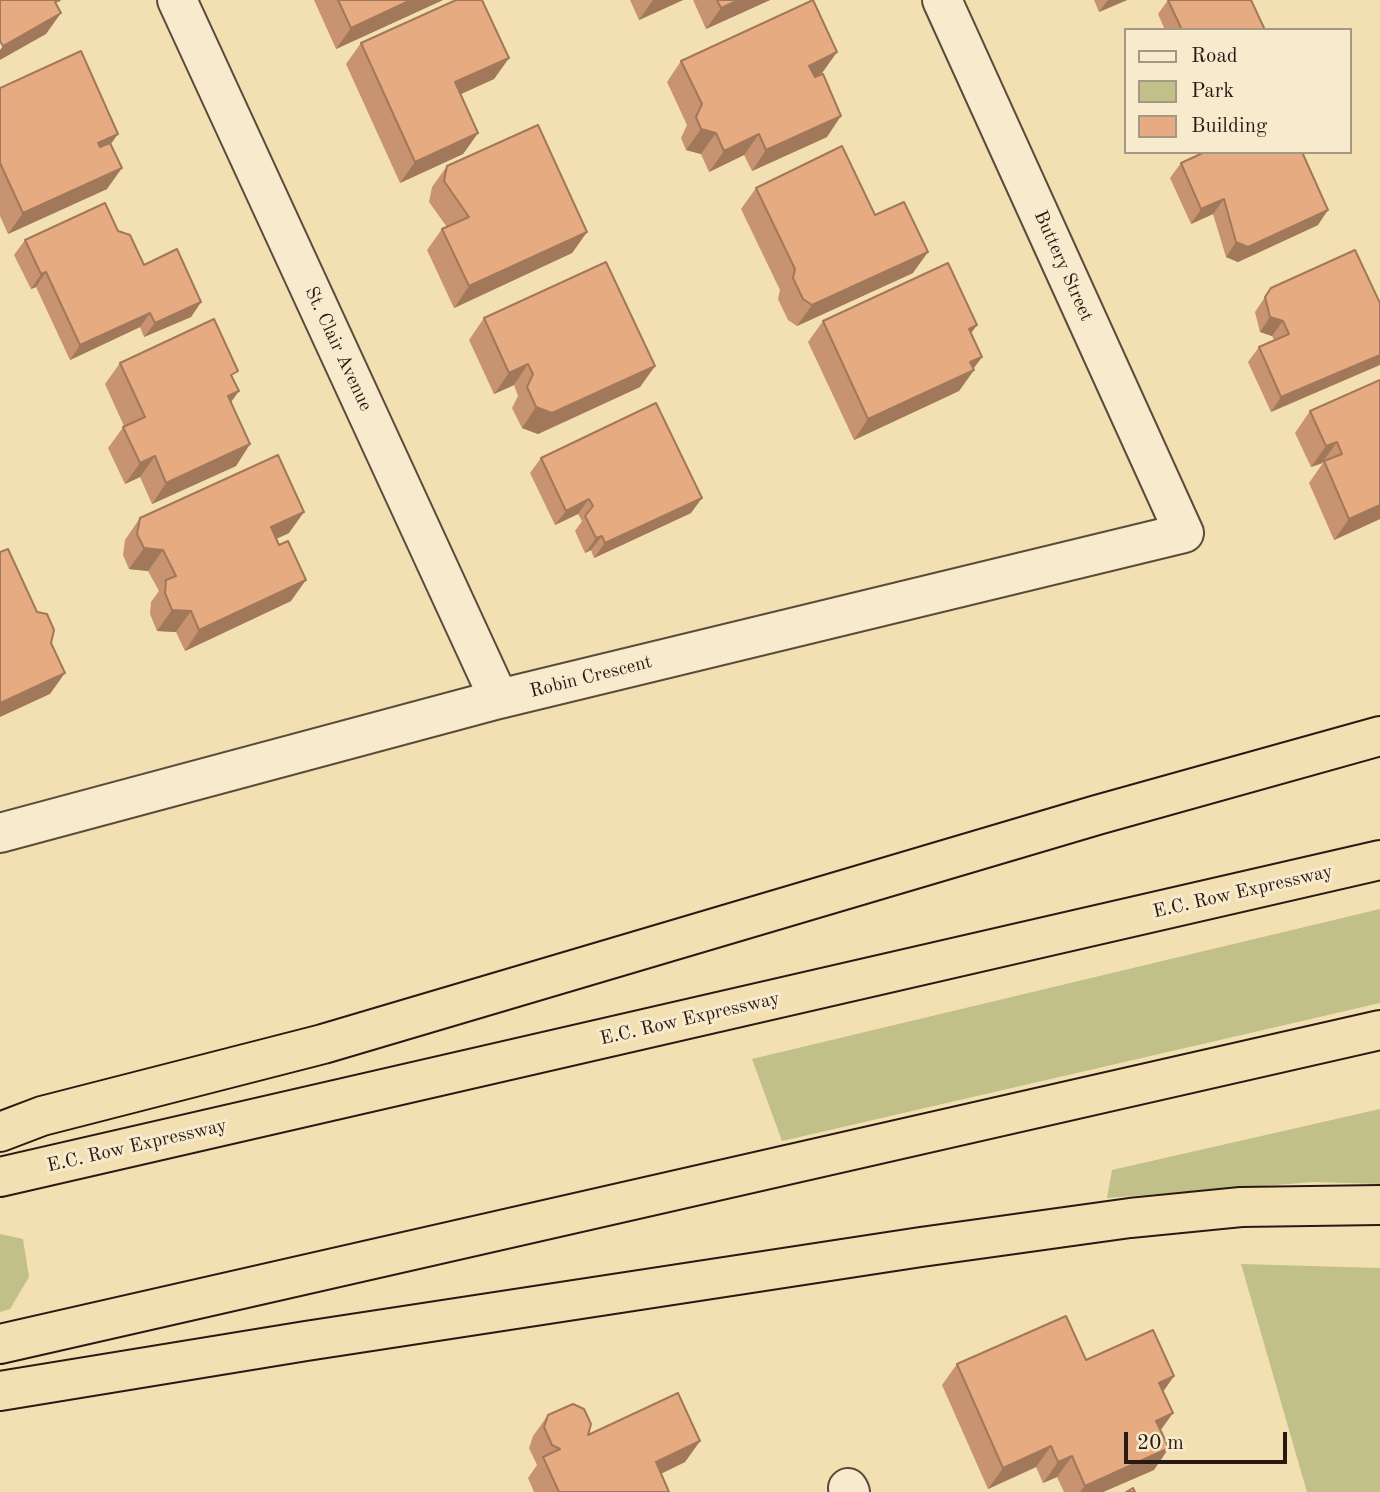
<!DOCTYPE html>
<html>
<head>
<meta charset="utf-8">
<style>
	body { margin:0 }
	#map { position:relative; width:1380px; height:1492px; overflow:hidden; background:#f2dfb2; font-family:"Old Standard TT",serif }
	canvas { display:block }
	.legend { position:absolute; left:1124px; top:28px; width:228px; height:126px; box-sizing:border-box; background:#f7eacd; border:2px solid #a49783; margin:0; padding:9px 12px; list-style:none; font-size:21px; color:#281a13 }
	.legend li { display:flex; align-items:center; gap:14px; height:35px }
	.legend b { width:35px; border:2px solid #a49783 }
	.scale { position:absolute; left:1124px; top:1432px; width:163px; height:32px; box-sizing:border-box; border:4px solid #281a13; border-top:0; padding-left:9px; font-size:21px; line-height:24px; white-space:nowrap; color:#281a13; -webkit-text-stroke:5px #f7eacd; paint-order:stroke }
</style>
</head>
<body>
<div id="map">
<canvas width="1380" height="1492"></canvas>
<ul class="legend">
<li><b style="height:9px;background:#f7eacd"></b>Road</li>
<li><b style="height:19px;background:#c0c088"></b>Park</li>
<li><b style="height:19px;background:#e7ab82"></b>Building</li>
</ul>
<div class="scale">20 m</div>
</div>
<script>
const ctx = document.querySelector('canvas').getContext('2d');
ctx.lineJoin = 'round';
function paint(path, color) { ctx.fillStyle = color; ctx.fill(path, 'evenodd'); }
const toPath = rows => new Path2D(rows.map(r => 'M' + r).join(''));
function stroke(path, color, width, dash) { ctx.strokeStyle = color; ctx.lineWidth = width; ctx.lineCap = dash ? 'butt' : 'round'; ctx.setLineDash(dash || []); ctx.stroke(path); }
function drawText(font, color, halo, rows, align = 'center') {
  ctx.font = font + ' "Old Standard TT",serif'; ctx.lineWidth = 6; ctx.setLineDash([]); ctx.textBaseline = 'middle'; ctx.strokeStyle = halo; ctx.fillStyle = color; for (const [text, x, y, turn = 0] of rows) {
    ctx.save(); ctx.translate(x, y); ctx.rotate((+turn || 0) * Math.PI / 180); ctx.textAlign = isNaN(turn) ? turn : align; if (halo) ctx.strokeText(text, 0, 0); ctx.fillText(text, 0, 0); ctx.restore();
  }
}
const green = toPath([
	[1380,909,1380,1003,782,1141,752,1059],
	[1380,1109,1380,1184,1314,1182,1107,1198,1112,1170],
	[0,1234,23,1239,29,1277,10,1309,0,1312],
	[1241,1264,1380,1268,1380,1492,1307,1492]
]);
const minor = toPath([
	[177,0,499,699],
	[0,833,499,699,1184,533,942,0],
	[848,1488,850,1492]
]);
const motorway = toPath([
	[0,1132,42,1116,323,1044,1097,815,1380,736],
	[0,1177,1380,860],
	[0,1344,1380,1030],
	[0,1391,306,1341,921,1247,1130,1218,1241,1207,1380,1205]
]);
const wall = toPath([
	[314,0,443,0,336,49],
	[630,0,683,0,639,20],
	[693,0,770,0,706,29],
	[1094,0,1127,0,1099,12],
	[1168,0,1265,30,1165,30,1158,14],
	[361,43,509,58,494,79,461,94,478,133,463,154,400,183,346,64],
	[837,52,822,73,814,77,827,137,752,171,744,155,709,172,701,154,686,150,681,138,687,125,667,82,681,61],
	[0,88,111,144,107,189,8,234,0,216],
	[1181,163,1318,225,1238,262,1226,257,1213,214,1191,224,1170,178],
	[447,166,587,232,572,253,454,308,427,250,442,229,447,227,429,202,432,187],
	[756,188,875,215,913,273,797,326,788,320,778,299,780,290,741,209],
	[118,231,144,265,201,302,191,317,144,337,140,327,70,360,36,287,31,289,14,255,25,240],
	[1271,288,1380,303,1271,412,1248,362,1259,347,1274,340,1272,336,1260,332,1255,312],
	[484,318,655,366,640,387,538,434,522,428,512,408,518,396,514,385,494,394,469,340],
	[823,321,971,334,982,357,973,369,974,370,959,391,854,440,808,342],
	[120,363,233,378,231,403,250,444,236,466,152,504,140,477,125,484,108,448,124,426,105,384],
	[1380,380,1380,519,1334,540,1309,483,1323,463,1311,467,1295,433,1310,411],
	[541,458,691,513,594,558,591,550,585,553,575,531,582,521,578,514,555,525,530,473],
	[140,518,289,533,276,539,291,601,185,651,176,632,157,631,150,614,151,602,159,591,148,571,129,569,123,555,125,540],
	[1086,1360,1174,1376,1163,1392,1161,1430,1154,1470,1103,1492,1064,1492,1057,1477,1043,1483,1036,1467,988,1489,942,1385,957,1364],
	[548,1415,588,1435,700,1441,685,1462,661,1474,669,1492,534,1492,528,1478,537,1465,529,1448,533,1436]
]);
const shadedWall = toPath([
	[411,0,443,0,336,49,351,28],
	[653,0,683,0,639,20],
	[739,0,770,0,706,29,721,8],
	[1108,0,1127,0,1099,12],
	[61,13,46,34,0,60,0,50,3,46],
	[837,52,822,73,794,87,809,66],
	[509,58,494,79,441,103,455,82],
	[841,116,827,137,752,171,766,150],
	[701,129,716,133,701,154,686,150],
	[478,133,463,154,400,183,415,162],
	[118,134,103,155,98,143],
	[759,134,744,155,709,172,724,151],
	[122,168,107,189,8,234,23,213],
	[1224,199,1213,214,1191,224,1201,209],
	[1328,210,1318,225,1238,262,1226,257,1236,242],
	[587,232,572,253,454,308,469,286],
	[928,252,913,273,797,326,812,305],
	[46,272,36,287,31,289,41,274],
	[201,302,191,317,144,337,155,323],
	[150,313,140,327,70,360,80,345],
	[1270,317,1283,321,1272,336,1260,332],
	[977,325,962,346,969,329],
	[1380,355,1380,365,1271,412,1281,397],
	[982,357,971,372,974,370,959,391,854,440,868,419,970,362],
	[528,364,514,385,494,394,509,373],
	[655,366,640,387,538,434,522,428,536,407],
	[239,391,224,412,228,396],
	[1337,442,1322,463,1311,467,1326,446],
	[250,444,236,466,152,504,166,483],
	[155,456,140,477,125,484,140,463],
	[702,498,691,513,594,558,605,543],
	[589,499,578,514,555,525,566,511],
	[1380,505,1380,519,1334,540,1349,519],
	[304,512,289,533,256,548,271,527],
	[602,536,591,550,585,553,596,538],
	[144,548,163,550,148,571,129,569],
	[306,580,291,601,185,651,199,630],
	[172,610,191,611,176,632,157,631],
	[65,673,50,694,0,717,0,703],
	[1174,1376,1159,1397,1159,1383],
	[1173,1413,1158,1434,1156,1421],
	[700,1441,685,1462,641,1483,656,1462],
	[1051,1446,1036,1467,988,1489,1003,1468],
	[1169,1448,1154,1470,1103,1492,1080,1492,1085,1486],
	[1072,1456,1057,1477,1043,1483,1058,1462]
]);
const building = toPath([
	[0,0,60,0,55,2,61,13,3,46,0,41,0,0],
	[338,0,411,0,351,28,338,0],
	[456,0,482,0,509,58,455,82,478,133,415,162,361,43,456,0],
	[717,0,739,0,721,8,717,0],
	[813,0,837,52,809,66,815,77,823,74,841,116,766,150,759,134,724,151,716,133,701,129,696,117,702,104,681,61,813,0],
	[1168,0,1251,0,1265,30,1182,30,1168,0],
	[81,51,118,134,98,143,100,147,110,143,122,168,23,213,0,163,0,88,81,51],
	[538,125,587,232,469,286,442,229,469,217,444,181,447,166,538,125],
	[842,146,875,215,904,202,928,252,812,305,803,299,793,278,795,269,756,188,842,146],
	[1205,152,1302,152,1328,210,1248,247,1236,242,1224,199,1201,209,1181,163,1205,152],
	[105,203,118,231,130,235,144,265,177,249,201,302,155,323,150,313,80,345,46,272,41,274,25,240,105,203],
	[1355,250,1380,303,1380,355,1281,397,1259,347,1289,334,1283,321,1270,317,1265,297,1271,288,1355,250],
	[606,262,655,366,552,413,536,407,527,387,533,374,528,364,509,373,484,318,606,262],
	[948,263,977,325,969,329,982,357,970,362,974,370,868,419,823,321,948,263],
	[214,319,238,371,231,375,239,391,228,396,250,444,166,483,155,456,140,463,123,427,145,417,120,363,214,319],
	[1380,380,1380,505,1349,519,1324,461,1342,454,1337,442,1326,446,1310,411,1380,380],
	[656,403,702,498,605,543,602,536,596,538,585,516,593,506,589,499,566,511,541,458,656,403],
	[278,455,304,512,271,527,279,545,288,541,306,580,199,630,191,611,172,610,165,593,166,580,176,576,163,550,144,548,137,534,140,518,278,455],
	[8,549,37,612,47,614,54,630,51,643,65,673,0,703,0,552,8,549],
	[1066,1316,1086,1360,1153,1330,1174,1376,1159,1383,1173,1413,1156,1421,1169,1448,1085,1486,1072,1456,1058,1462,1051,1446,1003,1468,957,1364,1066,1316],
	[678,1393,700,1441,656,1462,669,1492,559,1492,543,1457,560,1449,552,1445,544,1427,548,1415,573,1404,584,1409,591,1424,588,1435,678,1393],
	[1133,1488,1135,1492,1126,1492,1133,1488]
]);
const streetNames = [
	["Buttery Street",1063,266,66],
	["St. Clair Avenue",338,349,65],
	["Robin Crescent",591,677,-14],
	["E.C. Row Expressway",1243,892,-13],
	["E.C. Row Expressway",690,1019,-13],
	["E.C. Row Expressway",137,1146,-13]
];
paint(green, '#c0c088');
stroke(minor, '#5a4b3b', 42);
stroke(motorway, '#281a13', 42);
stroke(minor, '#f7eacd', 38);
stroke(motorway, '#f2dfb2', 38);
paint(wall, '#c79370');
paint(shadedWall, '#a2785b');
paint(building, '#e7ab82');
stroke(building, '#a2785b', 2);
drawText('19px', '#281a13', '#f7eacd', streetNames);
</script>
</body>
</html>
